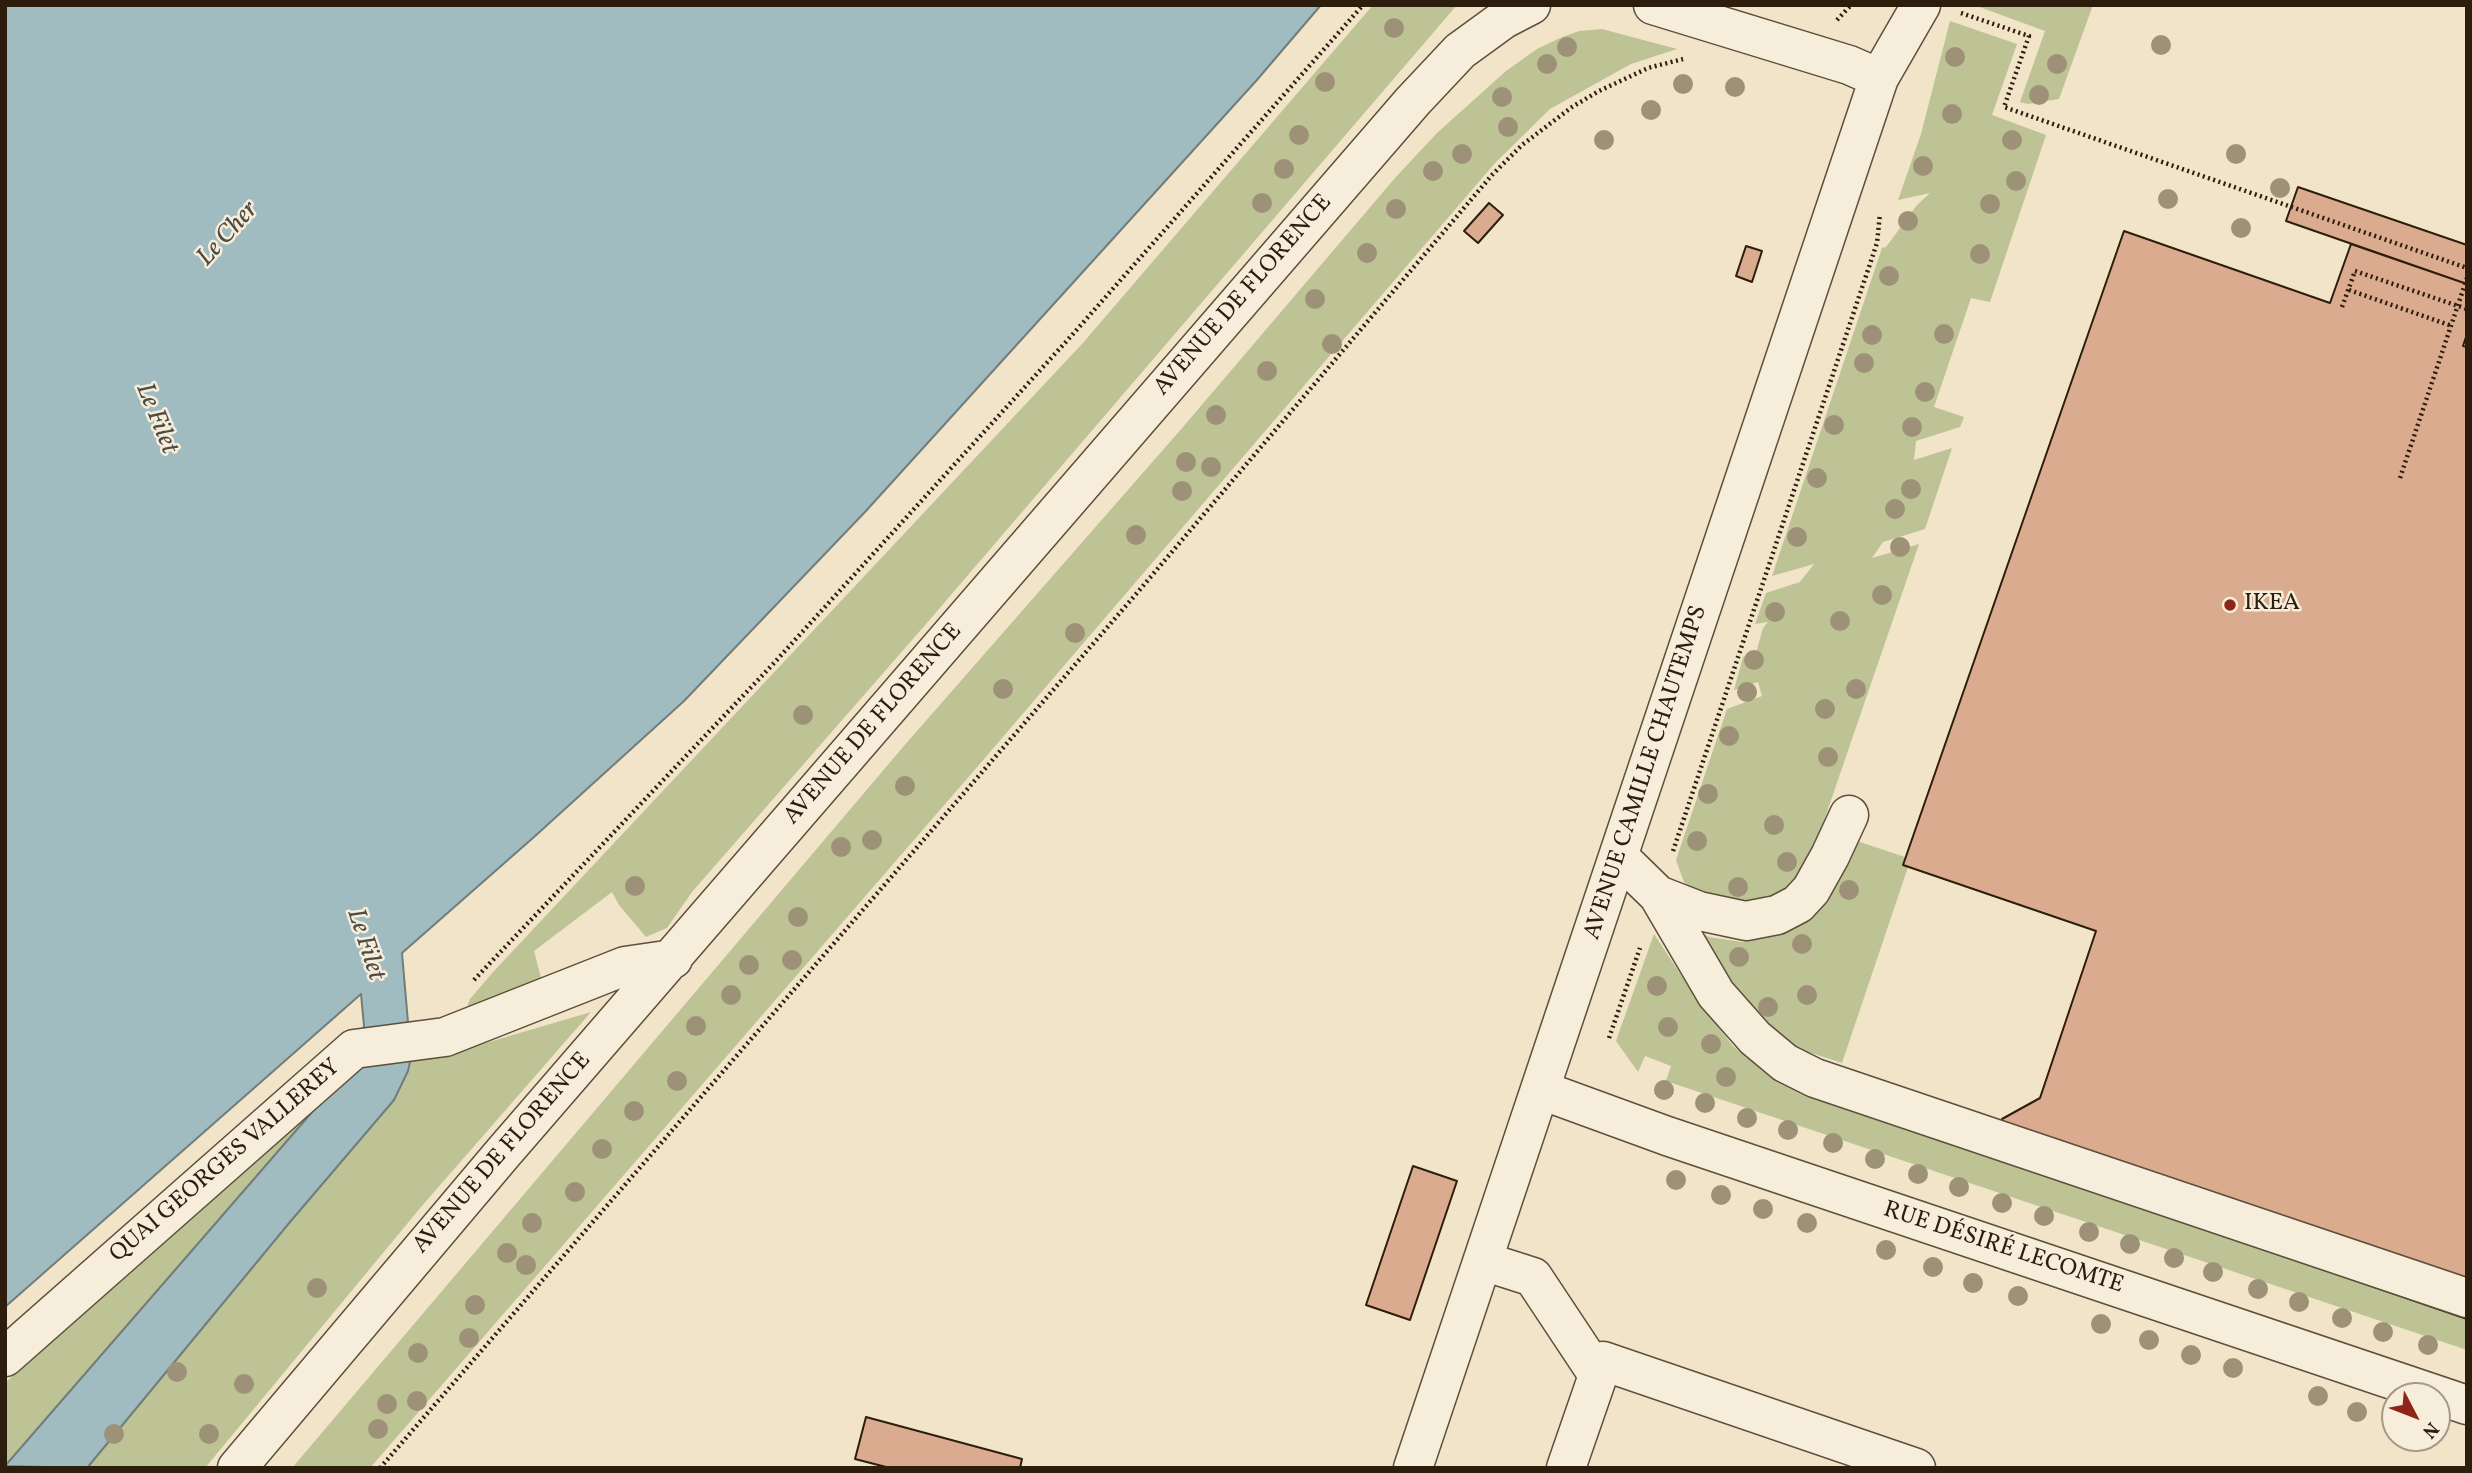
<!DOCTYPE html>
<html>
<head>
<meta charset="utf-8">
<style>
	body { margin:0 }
	#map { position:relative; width:2472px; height:1473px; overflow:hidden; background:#f1e4c8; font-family:Vollkorn,serif }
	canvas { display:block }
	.frame { position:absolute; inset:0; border:7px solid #2c1d0c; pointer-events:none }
	.north { position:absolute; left:2381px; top:1382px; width:70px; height:70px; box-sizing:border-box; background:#f6eddb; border:2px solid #a59a88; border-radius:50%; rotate:132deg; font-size:19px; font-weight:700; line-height:28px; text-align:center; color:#2c1d0c }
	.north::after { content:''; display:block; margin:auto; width:24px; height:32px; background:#8f2418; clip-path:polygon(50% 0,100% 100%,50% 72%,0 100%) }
</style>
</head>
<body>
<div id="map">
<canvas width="2472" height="1473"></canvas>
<div class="frame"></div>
<div class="north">N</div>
</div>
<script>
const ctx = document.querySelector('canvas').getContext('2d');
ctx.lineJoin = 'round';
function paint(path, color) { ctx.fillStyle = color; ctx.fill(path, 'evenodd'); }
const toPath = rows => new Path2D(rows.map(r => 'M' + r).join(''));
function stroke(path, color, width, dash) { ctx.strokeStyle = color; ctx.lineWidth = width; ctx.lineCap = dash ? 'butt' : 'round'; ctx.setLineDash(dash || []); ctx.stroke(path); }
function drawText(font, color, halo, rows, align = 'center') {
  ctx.font = font + ' Vollkorn,serif'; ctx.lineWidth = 5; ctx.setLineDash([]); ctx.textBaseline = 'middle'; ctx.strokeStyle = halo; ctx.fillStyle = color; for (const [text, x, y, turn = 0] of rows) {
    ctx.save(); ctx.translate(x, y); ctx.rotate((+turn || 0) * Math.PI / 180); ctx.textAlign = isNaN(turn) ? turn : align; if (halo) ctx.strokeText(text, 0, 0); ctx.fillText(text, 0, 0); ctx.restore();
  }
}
const green = toPath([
	[1373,5,1457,5,926,624,692,892,667,928,646,937,619,905,612,892,534,951,541,978,464,1015,470,999,494,971,1082,344],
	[1974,5,2093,5,2059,99,2028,104,2020,102,2045,31],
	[1950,21,2017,44,1992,115,2046,135,1990,302,1971,298,1934,407,1964,417,1960,427,1916,441,1914,460,1952,448,1925,529,1883,542,1872,558,1919,544,1807,870,1800,881,1755,910,1695,893,1684,882,1676,860,1727,709,1762,696,1758,682,1734,690,1743,657,1756,653,1763,628,1768,622,1755,624,1766,593,1800,582,1814,564,1772,576,1882,248,1886,247,1917,205,1930,193,1898,200,1921,134],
	[1602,29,1677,49,1631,64,1550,109,1495,163,972,773,370,1468,292,1468,903,747,1183,427,1395,178,1437,133,1506,71,1537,49,1560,38,1579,31],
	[1848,838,1905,857,1903,865,1908,867,1842,1063,1802,1050,1785,1041,1752,1018,1698,931,1709,937,1742,942,1780,932],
	[1654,934,1698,1001,1732,1045,1770,1077,1790,1087,1831,1102,2467,1319,2467,1350,1666,1081,1671,1066,1645,1056,1638,1072,1616,1041],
	[591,1012,421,1207,205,1468,87,1468,290,1222,394,1100,408,1071,411,1057,472,1047],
	[339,1081,20,1448,5,1466,5,1383,180,1223]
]);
const water = toPath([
	[5,5,1321,5,1256,81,865,512,684,701,534,837,402,953,411,1057,408,1071,394,1100,290,1222,87,1468,5,1466,339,1081,354,1058,364,1026,361,994,5,1307,5,5]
]);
const building = toPath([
	[2298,187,2467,245,2467,284,2286,221,2298,187],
	[1489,203,1503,215,1478,243,1464,231,1489,203],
	[2124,231,2330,303,2351,244,2467,284,2467,334,2463,346,2467,347,2467,1319,1989,1154,2002,1119,2040,1098,2096,931,1903,865,2124,231],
	[1746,246,1762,251,1752,282,1736,276,1746,246],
	[1413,1166,1457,1181,1410,1320,1366,1305,1413,1166],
	[866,1417,1022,1459,1020,1468,890,1468,855,1459,866,1417]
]);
const path = toPath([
	[1961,13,2029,36,2004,107,2467,268],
	[1837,20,1851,5],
	[2349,290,2452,326],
	[2342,307,2355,271],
	[2400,478,2467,278],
	[1673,851,1877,243,1880,214],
	[474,980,774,663,1073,334,1363,5],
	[1609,1038,1640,948],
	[380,1468,1137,593,1492,175,1522,145,1572,107,1599,91,1648,68,1683,59]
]);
const minor = toPath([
	[1653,5,1849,65,1879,78],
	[1619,857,1658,895,1716,994,1755,1038,1785,1063,1815,1078,2467,1298],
	[1658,895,1699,911,1746,921,1777,915,1798,904,1811,890,1830,856,1849,815],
	[1541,1090,1667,1136,2467,1405],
	[1483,1261,1533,1277,1598,1375],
	[5,1357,354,1049,445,1037,625,966,673,959],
	[237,1468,503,1153,1413,101,1460,51,1504,19,1531,5],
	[1413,1468,1879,78,1921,5],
	[1566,1468,1603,1361,1916,1468]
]);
const pathBridge = toPath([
	[2355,271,2467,309]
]);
const trees = [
	[1394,28],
	[2161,45],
	[1567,47],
	[1955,57],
	[1547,64],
	[2057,64],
	[1325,82],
	[1683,84],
	[1735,87],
	[2039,95],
	[1502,97],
	[1651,110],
	[1952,114],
	[1508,127],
	[1299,135],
	[1604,140],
	[2012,140],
	[1462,154],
	[2236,154],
	[1923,166],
	[1284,169],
	[1433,171],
	[2016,181],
	[2280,188],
	[2168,199],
	[1262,203],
	[1990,204],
	[1396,209],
	[1908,221],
	[2241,228],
	[1367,253],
	[1980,254],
	[1889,276],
	[1315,299],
	[1944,334],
	[1872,335],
	[1332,344],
	[1864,363],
	[1267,371],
	[1925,392],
	[1216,415],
	[1834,425],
	[1912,427],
	[1186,462],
	[1211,467],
	[1817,478],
	[1911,489],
	[1182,491],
	[1895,509],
	[1136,535],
	[1797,537],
	[1900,547],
	[1882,595],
	[1775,612],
	[1840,621],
	[1075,633],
	[1754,660],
	[1003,689],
	[1856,689],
	[1747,692],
	[1825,709],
	[803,715],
	[1729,736],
	[1828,757],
	[905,786],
	[1708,794],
	[1774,825],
	[872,840],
	[1697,841],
	[841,847],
	[1787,862],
	[635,886],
	[1738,887],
	[1849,890],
	[798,917],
	[1802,944],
	[1739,957],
	[792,960],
	[749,965],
	[1657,986],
	[731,995],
	[1807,995],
	[1768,1007],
	[696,1026],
	[1668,1027],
	[1711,1044],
	[1726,1077],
	[677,1081],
	[1664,1090],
	[1705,1103],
	[634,1111],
	[1747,1118],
	[1788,1130],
	[1833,1143],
	[602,1149],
	[1875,1159],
	[1918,1174],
	[1676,1180],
	[1959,1187],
	[575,1192],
	[1721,1195],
	[2002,1203],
	[1763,1209],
	[2044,1216],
	[532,1223],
	[1807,1223],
	[2089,1232],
	[2130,1244],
	[1886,1250],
	[507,1253],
	[2174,1258],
	[526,1265],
	[1933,1267],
	[2213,1272],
	[1973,1283],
	[317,1288],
	[2258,1289],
	[2018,1296],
	[2299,1302],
	[475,1305],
	[2342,1318],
	[2101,1324],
	[2383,1332],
	[469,1338],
	[2149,1340],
	[2428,1345],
	[418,1353],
	[2191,1355],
	[2233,1368],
	[177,1372],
	[244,1384],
	[2318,1396],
	[417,1401],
	[387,1404],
	[2357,1412],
	[378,1429],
	[114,1434],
	[209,1434]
];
const markers = [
	[2230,605,7,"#8f2418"]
];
const streetNames = [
	["AVENUE DE FLORENCE",1244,296,-49],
	["AVENUE DE FLORENCE",874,725,-49],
	["AVENUE CAMILLE CHAUTEMPS",1647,773,-72],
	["AVENUE DE FLORENCE",503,1154,-49],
	["QUAI GEORGES VALLEREY",226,1162,-41],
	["RUE DÉSIRÉ LECOMTE",2003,1249,18]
];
const poiNames = [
	["IKEA",2244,605]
];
const waterNames = [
	["Le Cher",229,235,-48],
	["Le Filet",155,419,68],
	["Le Filet",364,945,72]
];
paint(green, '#bdc394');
paint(water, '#a0bcc1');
stroke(water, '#727c79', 2);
paint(building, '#dbab8f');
stroke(building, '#2c1d0c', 2);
stroke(minor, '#5d4f3b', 41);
stroke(path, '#2c1d0c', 4.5, [2, 3.5]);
stroke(minor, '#f6eddb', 38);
stroke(pathBridge, '#2c1d0c', 4.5, [2, 3.5]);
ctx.fillStyle = '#9d9277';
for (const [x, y] of trees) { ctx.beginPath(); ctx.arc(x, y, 10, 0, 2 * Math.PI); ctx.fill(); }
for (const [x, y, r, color] of markers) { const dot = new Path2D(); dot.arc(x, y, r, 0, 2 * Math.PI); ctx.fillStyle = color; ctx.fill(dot); stroke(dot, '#f6eddb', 2.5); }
drawText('24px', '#2c1d0c', '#f6eddb', streetNames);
drawText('24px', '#2c1d0c', '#f6eddb', poiNames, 'left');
drawText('italic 26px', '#4f4d42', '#f6eddb', waterNames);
</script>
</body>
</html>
